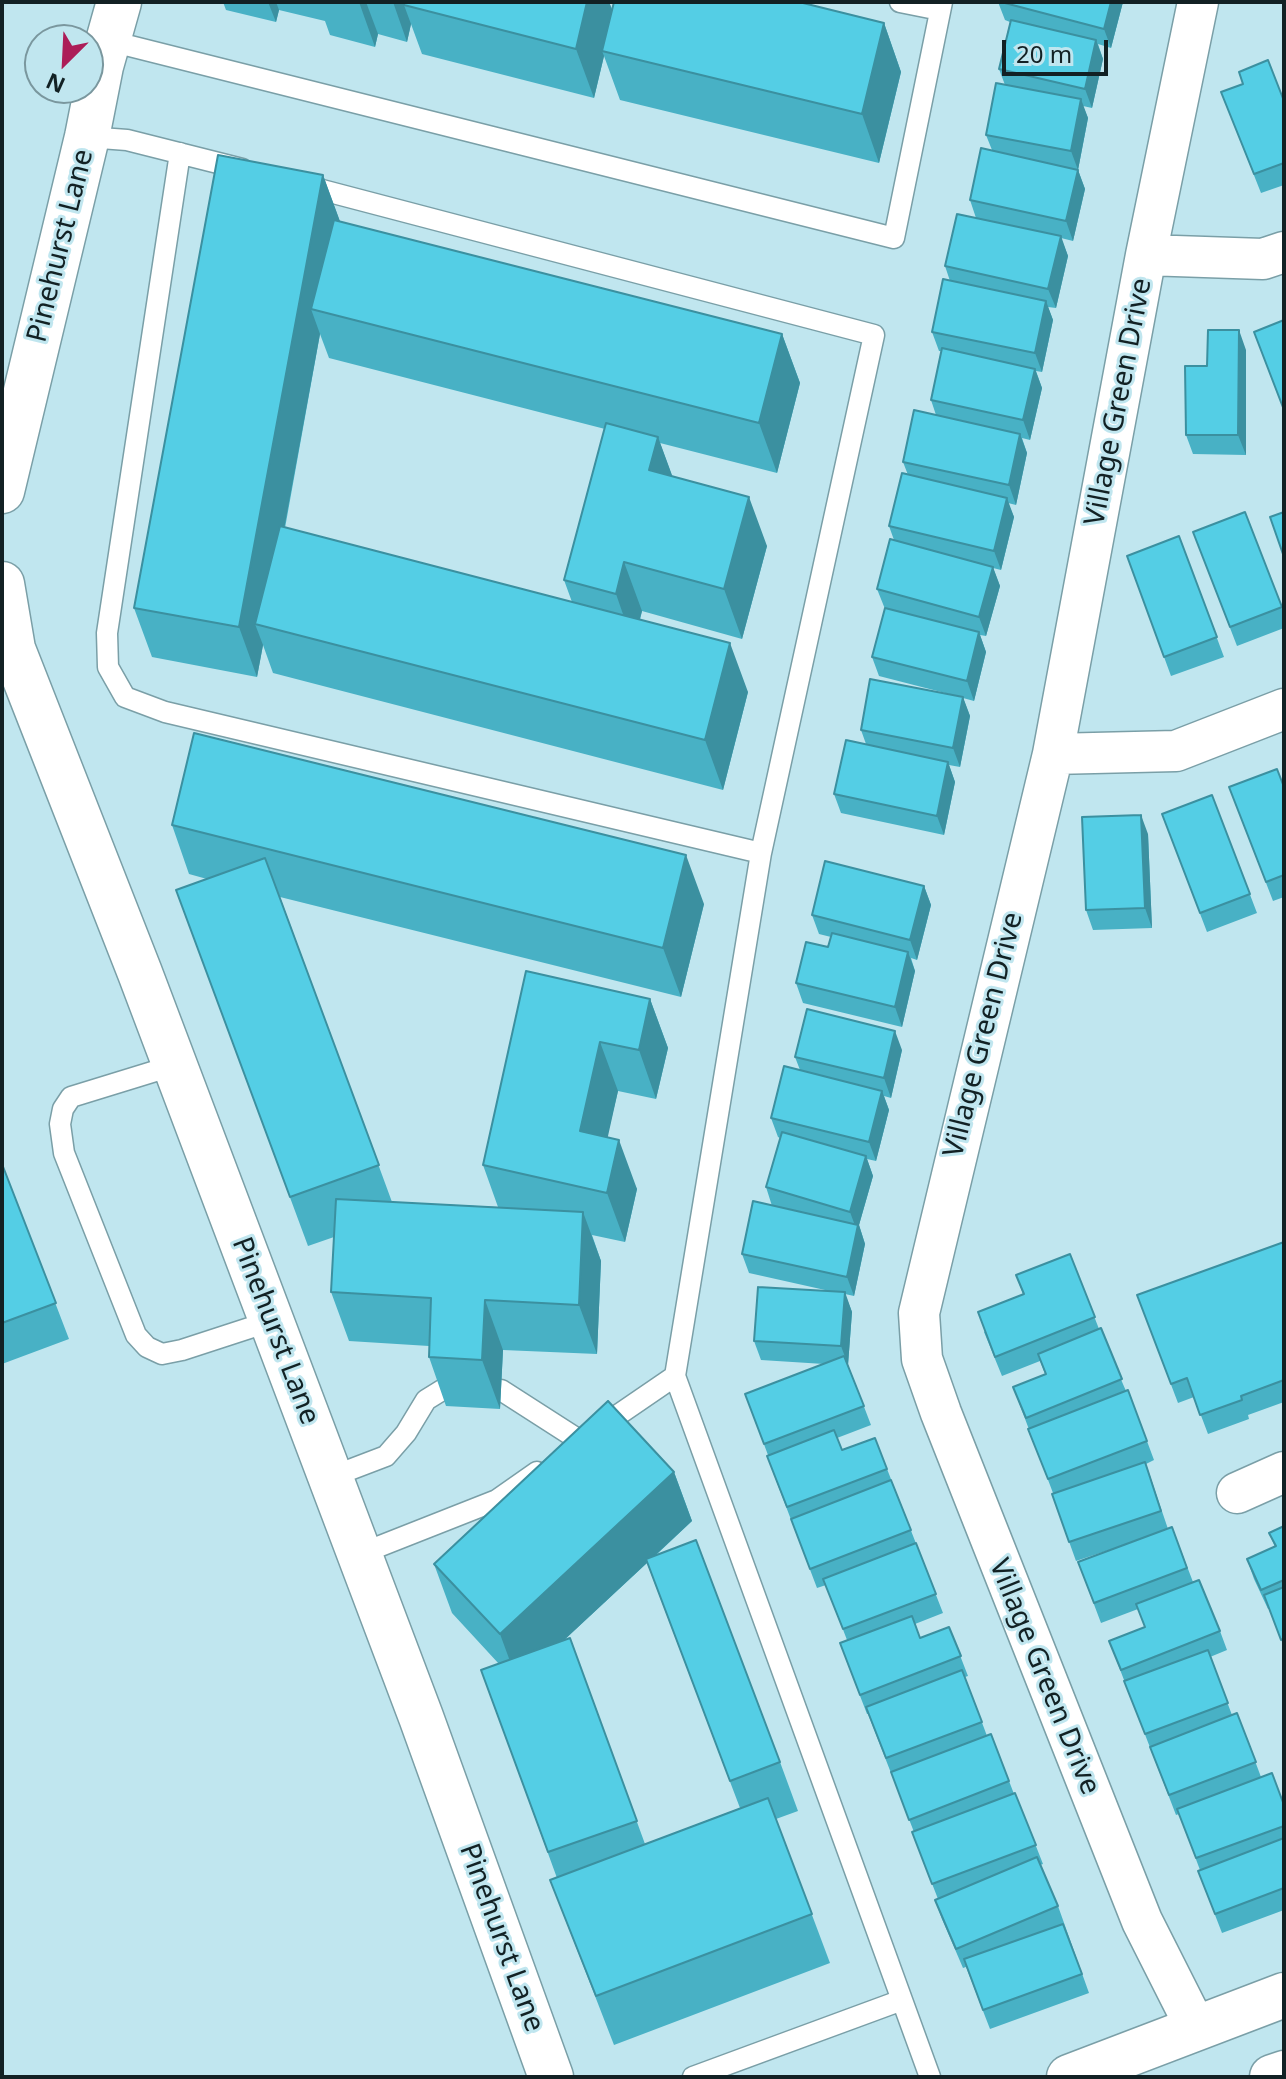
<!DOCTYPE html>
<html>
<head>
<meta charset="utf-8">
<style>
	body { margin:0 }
	#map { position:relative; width:1286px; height:2079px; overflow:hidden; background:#c0e6ef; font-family:"Noto Sans",sans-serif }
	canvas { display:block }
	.frame { position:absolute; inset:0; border:4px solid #122124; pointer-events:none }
	.north { position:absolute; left:24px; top:24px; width:80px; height:80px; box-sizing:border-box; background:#c0e6ef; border:2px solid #7a979e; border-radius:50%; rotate:204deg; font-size:22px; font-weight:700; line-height:32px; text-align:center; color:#122124 }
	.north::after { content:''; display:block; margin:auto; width:28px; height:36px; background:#ac1d58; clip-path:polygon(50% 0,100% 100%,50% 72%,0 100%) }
	.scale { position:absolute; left:1002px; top:40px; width:106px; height:36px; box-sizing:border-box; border:4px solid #122124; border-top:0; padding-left:10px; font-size:24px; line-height:28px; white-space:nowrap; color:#122124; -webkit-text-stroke:6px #c0e6ef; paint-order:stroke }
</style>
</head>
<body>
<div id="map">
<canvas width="1286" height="2079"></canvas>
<div class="frame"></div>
<div class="north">N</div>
<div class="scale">20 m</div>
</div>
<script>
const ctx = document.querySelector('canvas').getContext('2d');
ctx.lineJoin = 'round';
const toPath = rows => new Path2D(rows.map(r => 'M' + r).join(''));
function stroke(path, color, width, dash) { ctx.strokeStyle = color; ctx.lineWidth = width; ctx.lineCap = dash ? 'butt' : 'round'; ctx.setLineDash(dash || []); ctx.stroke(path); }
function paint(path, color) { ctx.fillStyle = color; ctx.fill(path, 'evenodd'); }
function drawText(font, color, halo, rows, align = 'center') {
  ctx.font = font + ' "Noto Sans",sans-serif'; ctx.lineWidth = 6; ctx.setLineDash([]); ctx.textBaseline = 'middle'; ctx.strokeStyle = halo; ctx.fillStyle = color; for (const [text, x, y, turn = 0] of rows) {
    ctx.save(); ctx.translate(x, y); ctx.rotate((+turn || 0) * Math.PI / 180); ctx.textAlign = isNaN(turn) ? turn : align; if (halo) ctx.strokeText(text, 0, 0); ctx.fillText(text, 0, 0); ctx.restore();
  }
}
const service = toPath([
	[900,2,940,10],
	[110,41,894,238,942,2],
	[87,137,127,140,242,169],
	[180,153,107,633,108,667,125,697,165,712,761,853],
	[303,185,874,335,761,853,675,1376,930,2077],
	[175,1065,71,1097,63,1109,60,1124,64,1153,136,1335,147,1347,162,1354,182,1350,271,1321],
	[501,1390,582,1442],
	[599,1428,675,1376],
	[331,1477,386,1456,406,1433,426,1400,447,1387],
	[360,1554,497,1500,537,1472],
	[693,2077,902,2000]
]);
const minor = toPath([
	[1146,255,1263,259,1284,252],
	[1053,754,1176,751,1284,709],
	[1237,1493,1284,1472],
	[1196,2028,1142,1921,941,1413,922,1359,919,1313,1053,754,1146,255,1198,2]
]);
const tertiary = toPath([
	[2,491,87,137,101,66,119,2],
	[2,584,13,649,140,973,421,1717,551,2077]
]);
const secondary = toPath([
	[1069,2077,1284,1995],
	[1272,2077,1284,2073]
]);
const wall = toPath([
	[223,2,609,2,612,9,884,23,901,72,879,163,620,100,604,56,594,98,422,54,411,24,407,42,378,34,375,47,330,35,325,21,279,10,276,22,226,10],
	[998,2,1123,2,1111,48,1098,44,1103,59,1092,108,1083,106,1088,118,1078,170,1085,189,1073,241,1061,238,1068,256,1056,308,1048,307,1053,320,1042,372,1036,371,1042,388,1030,440,1022,438,1027,453,1016,505,1008,503,1014,517,1001,570,993,568,1000,586,986,636,980,635,986,652,974,701,963,698,970,716,960,767,949,765,955,782,944,835,841,813,834,794,866,744,861,730,949,694,879,676,872,657,885,609,877,589,894,540,889,526,908,475,903,462,936,415,931,400,941,351,939,351,932,332,950,281,945,266,976,218,970,200,992,150,986,135,1005,85,999,69,1010,22,1005,20],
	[1221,92,1284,101,1284,185,1261,193],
	[323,175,340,222,782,334,800,383,777,473,660,443,672,476,767,546,742,639,642,611,640,620,748,692,723,790,273,673,263,645,257,677,152,657,134,608],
	[320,334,329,358,605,429,564,580,572,602,285,528],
	[1246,350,1246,455,1193,454,1186,435,1207,366],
	[1245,512,1284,614,1284,628,1237,646,1193,532],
	[1179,536,1224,657,1171,676,1127,556],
	[1229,787,1284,787,1284,897,1273,901],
	[1212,795,1257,913,1207,932,1162,814],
	[172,825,704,904,681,997,280,897,392,1202,498,1207,483,1165,526,971,650,999,668,1048,656,1099,618,1091,607,1137,637,1189,625,1242,592,1235,601,1261,597,1354,503,1350,500,1409,446,1406,429,1357,429,1346,349,1341,331,1292,334,1237,308,1246,176,890,207,879,189,874],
	[1148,834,1152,928,1093,930,1086,910],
	[924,886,931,905,917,960,911,958,915,971,902,1027,803,1003,796,983,828,947,831,937,819,934,812,915],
	[902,1050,891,1098,884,1096,889,1110,876,1161,867,1159,873,1176,859,1225,865,1244,854,1296,845,1294,852,1312,848,1365,871,1425,837,1438,842,1450,875,1438,943,1613,915,1624,920,1638,949,1627,968,1676,965,1677,987,1736,991,1734,1014,1794,1015,1793,1043,1864,1040,1865,1058,1906,1089,1993,990,2029,966,1967,963,1968,942,1919,935,1900,938,1899,912,1832,914,1832,868,1714,867,1714,847,1662,847,1640,826,1585,817,1588,774,1475,768,1455,745,1394,824,1364,761,1360,754,1341,834,1292,749,1273,742,1254,772,1206,766,1187,780,1138,778,1137,771,1118,800,1070,795,1057],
	[2,1164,69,1339,2,1364],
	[1284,1242,1284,1402,1248,1415,1249,1419,1208,1434,1194,1397,1178,1403,1137,1295],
	[1070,1254,1099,1329,1126,1391,1128,1390,1154,1460,1146,1464,1168,1529,1172,1527,1193,1582,1220,1631,1227,1650,1210,1657,1232,1715,1237,1713,1261,1777,1284,1805,1284,1910,1222,1933,1198,1871,1200,1870,1179,1814,1176,1815,1109,1641,1145,1627,1138,1609,1101,1623,1078,1562,1121,1546,1076,1561,1052,1494,1053,1493,1013,1387,1045,1374,1040,1361,1002,1376,984,1332,1023,1294,1016,1275],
	[674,1472,692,1521,655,1556,780,1762,798,1811,776,1819,830,1963,614,2045,550,1880,557,1878,481,1670,499,1664,452,1613,434,1564],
	[647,1563,740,1808,645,1844,570,1638,563,1641],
	[1284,1526,1284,1647,1269,1609,1268,1609,1254,1579,1247,1559,1275,1547,1269,1533]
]);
const shadedWall = toPath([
	[268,2,276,2,279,10,276,22],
	[359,2,366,2,378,34,375,47],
	[393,2,417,2,404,5,411,24,407,42],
	[587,2,609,2,614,15,602,51,604,56,594,98,576,49],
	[1111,2,1123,2,1111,48,1104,29],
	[884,23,901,72,879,163,862,114],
	[1096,40,1103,59,1092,108,1085,89],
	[1081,99,1088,118,1078,170,1085,189,1073,241,1066,221,1078,170,1071,151],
	[323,175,341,224,311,309,320,334,266,627,255,624,263,645,257,677,239,627],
	[1061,236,1068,256,1056,308,1048,289],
	[1046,301,1053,320,1042,372,1035,353],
	[1239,330,1246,350,1246,455,1238,435],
	[782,334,800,383,777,473,759,423],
	[1035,369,1042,388,1030,440,1023,420],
	[1020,434,1027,453,1016,505,1009,485],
	[658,437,676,486,649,470],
	[749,497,767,546,742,639,724,589],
	[1007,498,1014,517,1001,570,994,551],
	[624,562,642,611,633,643,616,594],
	[993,567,1000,586,986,636,979,617],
	[979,632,986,652,974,701,967,681],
	[730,643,748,692,723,790,705,740],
	[963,697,970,716,960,767,953,748],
	[948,762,955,782,944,835,937,816],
	[1141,815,1148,834,1152,928,1145,908],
	[686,855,704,904,681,997,663,948],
	[924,886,931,905,917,960,910,940],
	[908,952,915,971,902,1027,895,1007],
	[650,999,668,1048,656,1099,639,1050],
	[895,1031,902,1050,891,1098,884,1078],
	[600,1042,618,1091,598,1181,580,1131],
	[882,1091,889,1110,876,1161,869,1142],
	[619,1140,637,1189,625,1242,607,1193],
	[866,1156,873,1176,859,1225,865,1244,854,1296,847,1277,857,1231,850,1212],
	[583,1212,601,1261,597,1354,579,1305],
	[845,1292,852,1312,848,1365,841,1346],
	[485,1300,503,1350,500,1409,482,1360],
	[674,1472,692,1521,518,1683,500,1634]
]);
const building = toPath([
	[405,2,587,2,576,49,404,5,405,2],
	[614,2,799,2,884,23,862,114,602,51,614,2],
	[1001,2,1111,2,1104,29,1001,2],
	[1011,20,1096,40,1085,89,999,69,1011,20],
	[1268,60,1284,101,1284,163,1254,174,1221,92,1243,84,1239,72,1268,60],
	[996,83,1081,99,1071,151,986,135,996,83],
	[981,148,1078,170,1066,221,970,200,981,148],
	[218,155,323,175,239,627,134,608,218,155],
	[957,214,1061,236,1048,289,945,266,957,214],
	[334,220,782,334,759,423,311,309,334,220],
	[943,279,1046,301,1035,353,932,332,943,279],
	[1284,320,1284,410,1254,332,1284,320],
	[1208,330,1239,330,1238,435,1186,435,1185,366,1207,366,1208,330],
	[942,348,1035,369,1023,420,931,400,942,348],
	[914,410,1020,434,1009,485,903,462,914,410],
	[606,423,658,437,649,470,749,497,724,589,624,562,616,594,564,580,606,423],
	[902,473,1007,498,994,551,889,526,902,473],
	[1245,512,1282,607,1230,627,1193,532,1245,512],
	[1284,512,1284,557,1270,517,1284,512],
	[280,526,730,643,705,740,255,624,280,526],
	[1179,536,1217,637,1164,657,1127,556,1179,536],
	[890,539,993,567,979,617,877,589,890,539],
	[885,608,979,632,967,681,872,657,885,608],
	[870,679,963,697,953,748,861,730,870,679],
	[194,733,686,855,663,948,172,825,194,733],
	[846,740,948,762,937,816,834,794,846,740],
	[1277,769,1284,787,1284,875,1266,882,1229,787,1277,769],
	[1212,795,1250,894,1200,913,1162,814,1212,795],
	[1141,815,1145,908,1086,910,1082,817,1141,815],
	[265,858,379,1165,290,1197,176,890,265,858],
	[825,861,924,886,910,940,812,915,825,861],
	[832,933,908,952,895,1007,796,983,806,942,828,947,832,933],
	[526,971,650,999,639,1050,600,1042,580,1131,619,1140,607,1193,483,1165,526,971],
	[807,1009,895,1031,884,1078,795,1057,807,1009],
	[784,1066,882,1091,869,1142,771,1118,784,1066],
	[782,1132,866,1156,850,1212,766,1187,782,1132],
	[2,1164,56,1303,2,1323,2,1164],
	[336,1199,583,1212,579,1305,485,1300,482,1360,429,1357,431,1298,331,1292,336,1199],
	[753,1201,858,1225,847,1277,742,1254,753,1201],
	[1284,1242,1284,1380,1241,1396,1242,1400,1200,1415,1187,1378,1171,1384,1137,1295,1284,1242],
	[1070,1254,1095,1317,995,1357,978,1312,1024,1294,1016,1275,1070,1254],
	[758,1287,845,1292,841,1346,754,1341,758,1287],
	[1101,1328,1122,1379,1026,1418,1013,1387,1046,1374,1038,1354,1101,1328],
	[844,1356,864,1406,764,1444,745,1394,844,1356],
	[1128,1390,1147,1441,1048,1479,1028,1429,1128,1390],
	[608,1401,674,1472,500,1634,434,1564,608,1401],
	[834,1430,842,1450,875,1438,887,1469,787,1507,767,1456,834,1430],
	[1145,1462,1161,1511,1069,1542,1052,1494,1145,1462],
	[891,1480,911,1530,810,1569,791,1519,891,1480],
	[1284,1526,1284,1580,1261,1590,1247,1559,1276,1546,1269,1533,1284,1526],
	[1172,1527,1187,1568,1094,1603,1078,1562,1172,1527],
	[696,1540,780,1762,730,1781,646,1559,696,1540],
	[916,1543,936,1594,843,1629,823,1579,916,1543],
	[1199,1580,1220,1631,1121,1670,1109,1641,1145,1627,1136,1604,1199,1580],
	[1284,1587,1284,1638,1281,1640,1264,1595,1284,1587],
	[912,1616,920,1638,949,1627,961,1656,860,1695,840,1643,912,1616],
	[570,1638,637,1821,548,1852,481,1670,570,1638],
	[1208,1650,1228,1703,1145,1734,1124,1681,1208,1650],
	[962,1670,982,1722,886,1758,866,1707,962,1670],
	[1237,1713,1256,1762,1169,1795,1150,1747,1237,1713],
	[991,1734,1009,1781,909,1820,891,1772,991,1734],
	[1272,1773,1284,1805,1284,1826,1196,1858,1177,1809,1272,1773],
	[1015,1793,1036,1845,932,1884,912,1832,1015,1793],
	[768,1798,812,1914,596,1996,550,1880,768,1798],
	[1284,1838,1284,1888,1215,1914,1198,1871,1284,1838],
	[1037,1857,1058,1906,956,1949,935,1900,1037,1857],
	[1063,1924,1082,1974,983,2010,964,1959,1063,1924]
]);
const streetNames = [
	["Pinehurst Lane",61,246,-76],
	["Village Green Drive",1119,402,-79],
	["Village Green Drive",984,1035,-76],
	["Pinehurst Lane",275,1331,69],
	["Village Green Drive",1044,1677,68],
	["Pinehurst Lane",501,1938,70]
];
stroke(service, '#7a9fa7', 23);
stroke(minor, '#7a9fa7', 43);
stroke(tertiary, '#7a9fa7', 47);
stroke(secondary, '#7a9fa7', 47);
stroke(service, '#fff', 20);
stroke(minor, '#fff', 40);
stroke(tertiary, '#fff', 44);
stroke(secondary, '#fff', 44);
paint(wall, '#48b1c5');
paint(shadedWall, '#3b90a0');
paint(building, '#54cee5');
stroke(building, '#3b90a0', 2);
drawText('28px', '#122124', '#c0e6ef', streetNames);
</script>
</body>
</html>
